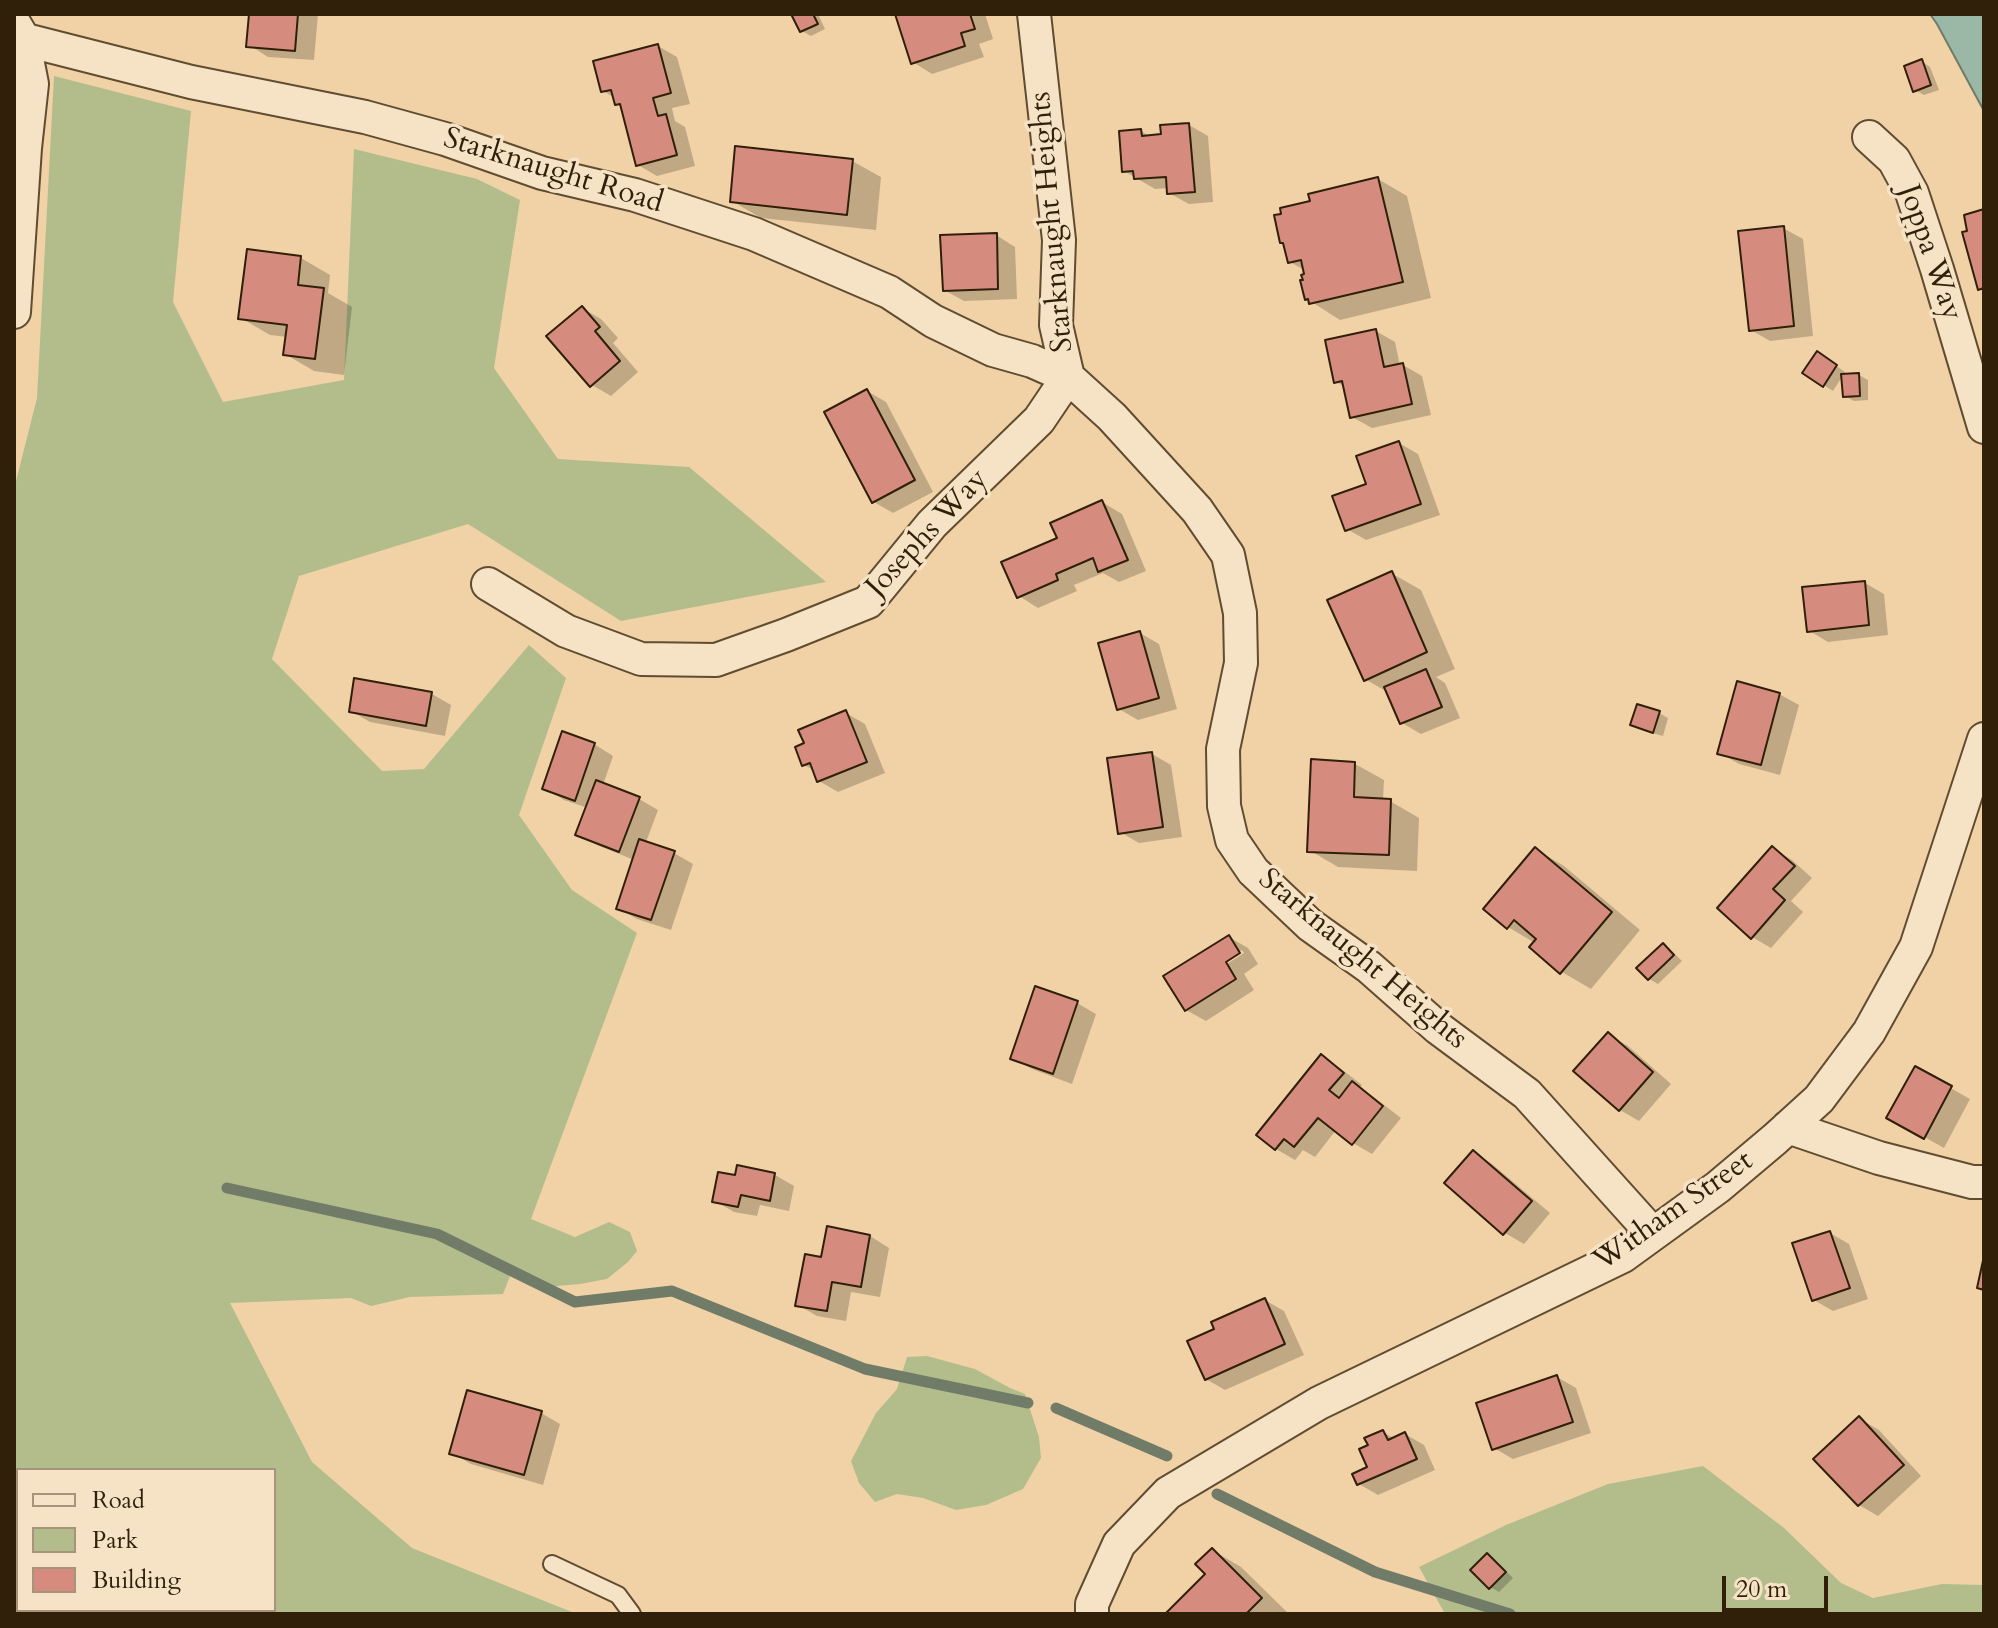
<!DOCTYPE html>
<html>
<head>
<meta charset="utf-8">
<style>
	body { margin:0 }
	#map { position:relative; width:1998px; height:1628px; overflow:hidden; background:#f1d2a6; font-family:Cardo,serif }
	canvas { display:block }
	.frame { position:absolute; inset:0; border:16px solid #301f09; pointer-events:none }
	.legend { position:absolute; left:16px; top:1468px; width:260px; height:144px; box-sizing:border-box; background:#f6e2c5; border:2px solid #a7947a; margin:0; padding:10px 14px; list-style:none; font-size:24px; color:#301f09 }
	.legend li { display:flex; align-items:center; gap:16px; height:40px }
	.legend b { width:40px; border:2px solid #a7947a }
	.scale { position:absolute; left:1722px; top:1576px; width:106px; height:36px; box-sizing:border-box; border:4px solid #301f09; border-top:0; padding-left:10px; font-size:24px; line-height:28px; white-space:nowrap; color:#301f09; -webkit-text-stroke:6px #f6e2c5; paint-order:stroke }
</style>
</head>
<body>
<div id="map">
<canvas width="1998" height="1628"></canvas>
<div class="frame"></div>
<ul class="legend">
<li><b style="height:10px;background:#f6e2c5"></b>Road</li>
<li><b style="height:22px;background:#b3bd8c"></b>Park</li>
<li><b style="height:22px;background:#d58c7e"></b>Building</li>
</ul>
<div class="scale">20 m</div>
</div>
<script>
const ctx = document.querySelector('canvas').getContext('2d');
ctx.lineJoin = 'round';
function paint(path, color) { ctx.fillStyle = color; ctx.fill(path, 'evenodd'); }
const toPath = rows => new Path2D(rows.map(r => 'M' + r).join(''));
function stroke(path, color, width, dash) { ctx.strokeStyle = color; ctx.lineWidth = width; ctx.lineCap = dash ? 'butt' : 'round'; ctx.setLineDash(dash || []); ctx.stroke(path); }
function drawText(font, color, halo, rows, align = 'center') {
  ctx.font = font + ' Cardo,serif'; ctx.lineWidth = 7; ctx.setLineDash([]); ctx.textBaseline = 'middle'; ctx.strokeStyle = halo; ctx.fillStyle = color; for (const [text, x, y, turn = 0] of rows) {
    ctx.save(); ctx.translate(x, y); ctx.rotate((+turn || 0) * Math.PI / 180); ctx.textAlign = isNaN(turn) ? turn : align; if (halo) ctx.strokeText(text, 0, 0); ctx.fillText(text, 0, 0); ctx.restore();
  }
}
const green = toPath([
	[54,76,191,111,173,302,223,402,344,380,354,149,477,179,520,200,494,368,558,459,689,467,826,582,621,621,468,524,299,576,272,659,382,771,424,769,529,645,566,678,519,815,572,890,637,933,531,1219,575,1237,609,1222,630,1232,637,1251,628,1262,607,1279,580,1284,546,1287,514,1266,503,1294,410,1297,371,1306,351,1298,230,1303,312,1462,412,1548,577,1614,14,1614,14,489,37,398],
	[18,1470,274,1470,274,1610,18,1610],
	[927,1356,975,1369,1010,1388,1025,1394,1039,1437,1041,1458,1023,1489,986,1505,956,1510,923,1498,897,1494,875,1502,859,1483,851,1461,876,1413,897,1389,907,1357],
	[1703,1466,1784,1528,1841,1583,1873,1598,1942,1584,1984,1585,1984,1614,1445,1614,1419,1567,1506,1525,1608,1484]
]);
const water = toPath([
	[1930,14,1984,14,1984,111,1937,24,1930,14]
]);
const shadow = toPath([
	[251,14,318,14,314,60,268,57,249,45],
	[793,14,818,14,825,29,811,36,802,31],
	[897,14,985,14,993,39,979,44,984,57,932,74,913,62],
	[658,46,677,57,690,104,672,108,675,121,685,127,695,166,657,176,638,165,623,108,616,104,615,98,603,91],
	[1921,61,1930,67,1939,90,1924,95,1915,90],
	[1189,125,1208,136,1213,202,1189,204,1169,193,1169,188,1155,189,1124,171,1141,131,1151,137],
	[852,161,881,177,876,230,761,218,732,201],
	[1378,179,1407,196,1431,298,1340,320,1307,299,1306,271,1290,262,1312,202],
	[1783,228,1803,239,1813,336,1770,341,1751,330],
	[996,235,1015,247,1017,299,964,301,944,290],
	[248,252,301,258,330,275,328,293,352,307,344,375,314,371,285,354,287,337,270,335,241,318],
	[582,308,601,319,618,338,613,343,638,372,611,396,592,385],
	[1376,331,1395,342,1400,366,1403,365,1422,376,1431,415,1372,428,1352,417,1346,387,1336,382],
	[1826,359,1845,372,1833,391,1805,373],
	[1859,375,1868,380,1868,400,1854,401,1845,396],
	[867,391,886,402,933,492,893,513,874,502],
	[1399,443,1418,454,1440,515,1366,540,1347,529],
	[1102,502,1122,514,1146,571,1119,582,1103,573,1074,585,1077,591,1038,608,1019,596,1060,539],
	[1391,573,1421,590,1455,669,1436,677,1445,683,1460,718,1421,734,1402,723,1389,693,1365,679],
	[1865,583,1884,594,1888,635,1828,642,1808,630],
	[1140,633,1159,644,1177,709,1138,720,1119,709],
	[356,680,432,694,451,705,445,736,370,722,351,711],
	[1779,694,1799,705,1780,775,1739,764,1720,753],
	[846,713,865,724,885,773,838,792,819,781,815,771,804,765],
	[1659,713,1668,718,1663,736,1641,730,1632,724],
	[594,744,613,756,603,785,639,799,658,810,646,842,674,853,693,864,671,930,637,919,618,908,634,860,597,845,578,834,588,808,564,800,544,788],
	[1152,754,1171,765,1182,837,1139,843,1120,832],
	[1355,764,1384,780,1383,800,1390,801,1419,818,1417,871,1338,867,1309,850],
	[1535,849,1564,866,1640,930,1591,989,1562,972,1532,947,1535,943,1508,927],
	[1773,849,1792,860,1812,878,1791,901,1803,912,1771,948,1752,937],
	[1229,937,1248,948,1258,964,1244,974,1254,990,1206,1021,1186,1010],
	[1242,950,1244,953,1219,969,1216,966],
	[1663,945,1672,951,1682,961,1658,984,1649,979],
	[1077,1003,1096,1014,1072,1084,1032,1069,1013,1058],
	[1608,1035,1628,1046,1671,1084,1639,1121,1620,1110],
	[1321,1057,1340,1068,1362,1085,1359,1088,1371,1095,1401,1118,1372,1154,1353,1143,1336,1130,1315,1157,1303,1150,1295,1160,1276,1149],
	[1915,1068,1970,1099,1944,1148,1889,1117],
	[1473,1152,1492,1164,1550,1213,1524,1244,1505,1233],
	[739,1167,775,1175,794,1186,789,1211,760,1205,757,1216,734,1212,715,1201,737,1178],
	[1830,1233,1849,1244,1868,1299,1833,1311,1814,1300],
	[870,1236,889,1248,880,1297,851,1292,846,1321,817,1316,798,1305,823,1259],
	[1265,1300,1284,1311,1304,1355,1225,1390,1206,1379,1216,1330],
	[1557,1377,1576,1388,1591,1433,1513,1459,1494,1448],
	[541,1413,560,1424,543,1485,471,1464,452,1453],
	[1860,1419,1879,1430,1921,1476,1878,1516,1859,1505],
	[1383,1432,1395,1439,1405,1434,1424,1445,1435,1470,1378,1495,1359,1484,1370,1468,1370,1446],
	[1212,1550,1241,1567,1289,1614,1168,1614,1207,1574],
	[1487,1556,1496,1561,1513,1578,1499,1592,1490,1587]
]);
const stream = toPath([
	[227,1188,437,1234,575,1302,672,1291,865,1369,1028,1403],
	[1056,1408,1167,1456],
	[1217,1494,1375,1572,1510,1614]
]);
const building = toPath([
	[249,14,298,14,295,51,246,47,249,14],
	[791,14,813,14,818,24,800,32,791,14],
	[895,14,970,14,975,29,961,33,965,46,911,64,895,14],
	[658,44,671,93,653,98,658,116,666,114,677,155,636,166,620,104,615,105,611,90,601,92,593,61,658,44],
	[1922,59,1931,85,1913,92,1904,66,1922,59],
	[1189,123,1195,192,1167,194,1166,177,1134,179,1133,171,1122,172,1119,131,1141,129,1142,136,1161,134,1160,125,1189,123],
	[735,146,853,159,847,215,730,202,735,146],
	[1378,177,1403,282,1309,304,1308,299,1305,300,1300,280,1303,280,1301,275,1304,274,1301,260,1288,263,1283,243,1280,243,1274,215,1281,214,1280,208,1310,201,1308,194,1378,177],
	[1984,209,1984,288,1978,290,1962,232,1967,231,1964,215,1984,209],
	[1784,226,1794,326,1749,331,1738,231,1784,226],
	[997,233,998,289,943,291,940,235,997,233],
	[247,249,301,256,298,285,324,288,315,359,283,355,287,325,238,319,247,249],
	[582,306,600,327,595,331,620,361,590,387,546,336,582,306],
	[1376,329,1384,367,1403,363,1412,404,1350,418,1342,381,1334,383,1325,340,1376,329],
	[1817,351,1837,365,1823,387,1802,373,1817,351],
	[1859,373,1860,396,1843,397,1841,374,1859,373],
	[867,389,915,480,872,503,824,412,867,389],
	[1399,441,1421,504,1345,531,1332,496,1366,484,1356,456,1399,441],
	[1102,500,1128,560,1098,572,1093,558,1056,574,1058,580,1017,598,1001,562,1057,538,1050,523,1102,500],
	[1392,571,1427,652,1364,681,1327,600,1392,571],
	[1865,581,1869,625,1807,632,1802,587,1865,581],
	[1140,631,1159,698,1117,710,1098,643,1140,631],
	[1426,669,1442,707,1400,724,1384,687,1426,669],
	[354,678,432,692,426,726,349,712,354,678],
	[1737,681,1780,693,1761,765,1717,754,1737,681],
	[1637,704,1660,711,1653,733,1630,725,1637,704],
	[846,710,867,762,817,782,810,763,802,766,795,747,804,743,798,730,846,710],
	[562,731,595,743,575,801,542,789,562,731],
	[1152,752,1163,827,1118,834,1107,758,1152,752],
	[1311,759,1355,762,1354,797,1391,799,1389,855,1307,852,1311,759],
	[596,780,640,797,619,852,575,835,596,780],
	[639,839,675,851,651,920,616,909,639,839],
	[1772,846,1795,866,1773,889,1785,900,1751,939,1717,908,1772,846],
	[1535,847,1612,912,1560,974,1529,947,1536,939,1514,920,1507,929,1483,909,1535,847],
	[1229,935,1240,953,1226,962,1236,979,1185,1011,1163,976,1229,935],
	[1663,943,1674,955,1648,980,1636,968,1663,943],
	[1035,986,1078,1001,1053,1074,1010,1059,1035,986],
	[1608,1032,1653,1072,1619,1111,1573,1071,1608,1032],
	[1321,1054,1344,1073,1329,1090,1339,1098,1352,1081,1383,1106,1352,1145,1318,1118,1294,1147,1284,1139,1275,1150,1256,1135,1321,1054],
	[1915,1066,1952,1086,1924,1139,1886,1118,1915,1066],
	[1473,1150,1532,1201,1503,1235,1444,1183,1473,1150],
	[737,1165,775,1173,770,1201,741,1195,738,1207,712,1202,718,1172,735,1175,737,1165],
	[827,1226,870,1235,861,1287,832,1282,827,1311,795,1306,805,1254,821,1257,827,1226],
	[1830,1231,1850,1288,1812,1301,1792,1243,1830,1231],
	[1984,1256,1984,1290,1977,1288,1984,1256],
	[1265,1298,1285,1344,1205,1380,1187,1341,1214,1329,1211,1322,1265,1298],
	[1557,1375,1573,1422,1492,1450,1476,1403,1557,1375],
	[467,1390,542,1411,524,1475,449,1454,467,1390],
	[1859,1416,1904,1465,1858,1506,1813,1459,1859,1416],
	[1383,1430,1388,1440,1405,1432,1417,1459,1357,1485,1352,1474,1367,1467,1359,1449,1368,1445,1364,1438,1383,1430],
	[1212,1548,1262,1598,1246,1614,1165,1614,1205,1574,1195,1564,1212,1548],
	[1487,1553,1506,1572,1489,1589,1470,1570,1487,1553]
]);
const lane = toPath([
	[552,1564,618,1595,632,1614]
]);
const street = toPath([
	[1034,14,1059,240,1056,325,1068,377,1112,417,1197,510,1228,555,1240,613,1241,663,1223,749,1224,806,1232,840,1253,871,1310,925,1369,967,1438,1028,1527,1094,1653,1234],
	[14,23,23,38,32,84,25,148,14,312],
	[14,37,191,82,365,117,445,139,542,173,635,195,754,234,889,292,933,321,993,350,1032,361,1068,377,1039,420,932,524,868,602,786,635,716,660,641,659,566,631,488,584],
	[1869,137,1894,160,1912,193,1937,269,1984,427],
	[1788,1127,1879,1158,1972,1182,1984,1182],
	[1092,1614,1092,1604,1119,1544,1168,1493,1319,1403,1623,1256,1718,1187,1775,1139,1819,1099,1869,1032,1916,947,1984,739]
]);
const streetNames = [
	["Starknaught Road",553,172,17],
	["Starknaught Heights",1053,222,-95],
	["Joppa Way",1929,253,71],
	["Josephs Way",928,534,-47],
	["Starknaught Heights",1362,960,40],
	["Witham Street",1674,1212,-35]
];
paint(green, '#b3bd8c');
paint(water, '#9bb8a7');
stroke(water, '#707b68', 2);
paint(shadow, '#0003');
stroke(stream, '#707b68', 11);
paint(building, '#d58c7e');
stroke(building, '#301f09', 2);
stroke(lane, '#604c30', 20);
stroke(street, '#604c30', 36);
stroke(lane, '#f6e2c5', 16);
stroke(street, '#f6e2c5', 32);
drawText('30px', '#301f09', '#f6e2c5', streetNames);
</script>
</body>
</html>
